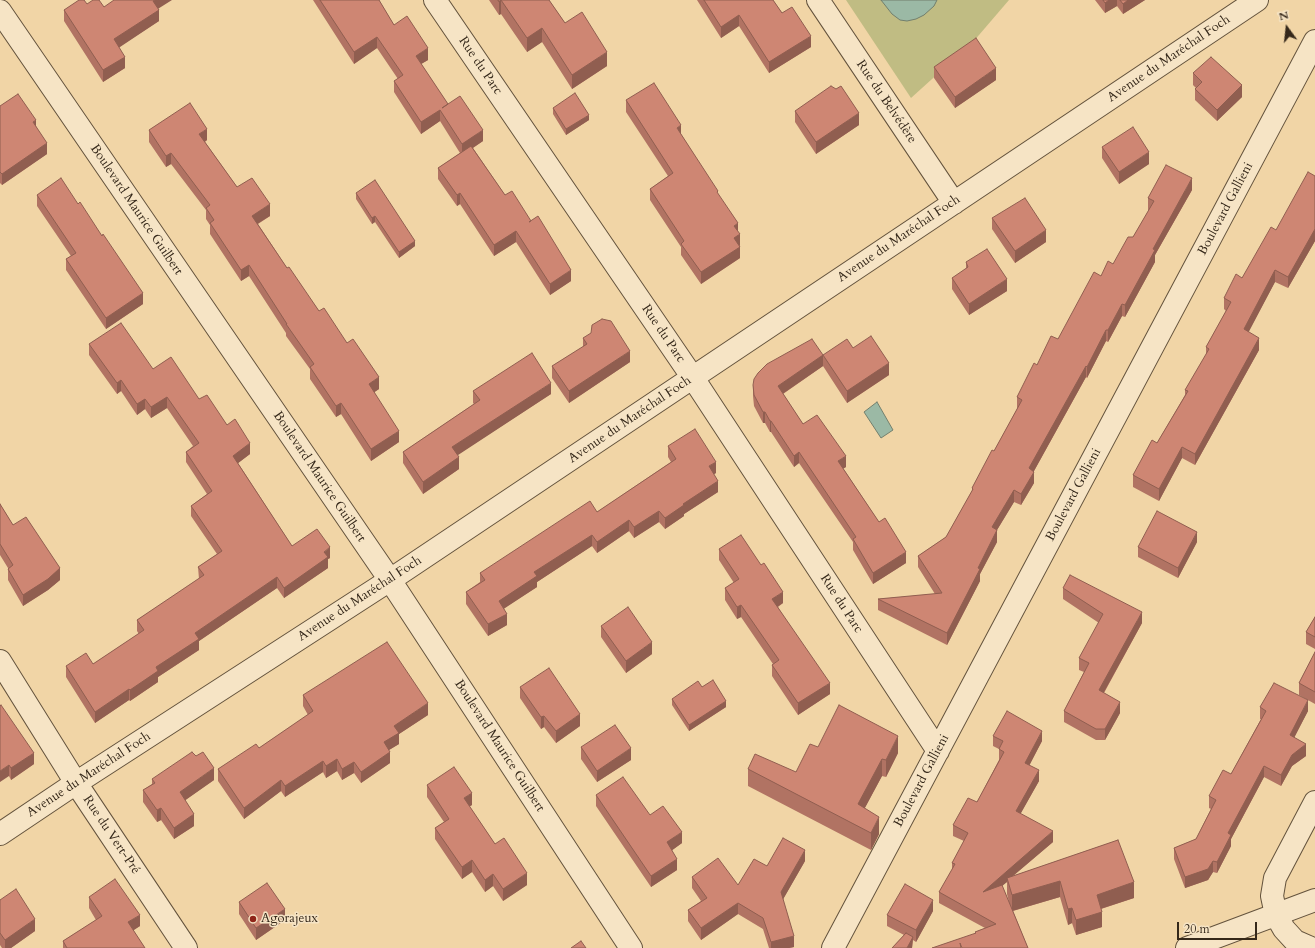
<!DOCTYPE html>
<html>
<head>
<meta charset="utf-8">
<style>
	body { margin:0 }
	#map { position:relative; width:1315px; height:948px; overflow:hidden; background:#f1d5a6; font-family:Cardo,serif }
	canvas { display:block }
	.north { position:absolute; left:1267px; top:8px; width:40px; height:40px; -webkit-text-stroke:3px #f6e4c5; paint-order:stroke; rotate:345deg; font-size:11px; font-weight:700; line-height:16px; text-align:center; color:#35281a }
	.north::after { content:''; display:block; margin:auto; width:14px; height:18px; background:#35281a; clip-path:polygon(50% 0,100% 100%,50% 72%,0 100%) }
	.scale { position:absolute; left:1177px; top:922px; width:80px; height:18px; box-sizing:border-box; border:2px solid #35281a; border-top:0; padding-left:5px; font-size:12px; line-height:14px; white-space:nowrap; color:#35281a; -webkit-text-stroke:3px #f6e4c5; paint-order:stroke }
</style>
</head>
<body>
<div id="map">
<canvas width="1315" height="948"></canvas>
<div class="north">N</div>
<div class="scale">20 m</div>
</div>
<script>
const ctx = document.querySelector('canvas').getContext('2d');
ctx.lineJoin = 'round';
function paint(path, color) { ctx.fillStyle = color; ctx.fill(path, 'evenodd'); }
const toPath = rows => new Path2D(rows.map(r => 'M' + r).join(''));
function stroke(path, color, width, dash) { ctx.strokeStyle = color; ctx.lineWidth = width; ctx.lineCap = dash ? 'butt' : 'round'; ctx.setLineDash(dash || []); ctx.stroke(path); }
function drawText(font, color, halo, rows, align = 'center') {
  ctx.font = font + ' Cardo,serif'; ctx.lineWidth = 3; ctx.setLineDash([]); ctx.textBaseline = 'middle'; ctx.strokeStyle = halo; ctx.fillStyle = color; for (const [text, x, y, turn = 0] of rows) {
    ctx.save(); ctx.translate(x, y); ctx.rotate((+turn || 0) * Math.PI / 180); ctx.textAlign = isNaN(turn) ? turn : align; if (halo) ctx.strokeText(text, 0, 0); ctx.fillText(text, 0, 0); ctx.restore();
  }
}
const green = toPath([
	[846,0,1009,0,973,42,911,98]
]);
const water = toPath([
	[881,0,937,0,934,6,924,15,916,19,907,21,900,20,892,14,881,0],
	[877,402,893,430,881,438,864,412,877,402]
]);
const minor = toPath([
	[435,0,693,378,938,751],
	[818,0,954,203],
	[0,11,390,580,631,948],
	[0,661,76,783,186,948],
	[0,834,76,783,390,580,1257,0],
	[833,948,1315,41],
	[1187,948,1315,900],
	[1311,948,1295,941,1284,929,1276,915,1272,896,1275,878,1315,802]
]);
const wall = toPath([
	[313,0,379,0,394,25,428,60,421,64,448,104,483,141,473,148,505,195,571,281,550,295,516,242,494,256,460,204,457,206,438,179,438,168,460,153,440,121,421,134,394,92,394,81,398,79,377,48,354,64],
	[489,0,549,0,565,23,607,66,572,89,542,42,527,52,501,14,499,15],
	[697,0,773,0,782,13,811,47,769,73,739,26,721,38],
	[1095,0,1145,0,1123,14,1117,6,1105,13],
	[87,4,104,7,159,9,159,21,119,47,125,68,103,82,64,21,64,10],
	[934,67,996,80,955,108,934,78],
	[1193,73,1242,97,1217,121,1195,100,1195,89,1196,88,1193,85],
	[626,100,681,134,718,194,738,232,740,245,740,258,701,284,681,255,681,247,650,200,650,189,668,176,626,112],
	[0,106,36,126,47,154,2,185,0,183],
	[553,108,589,120,566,135,553,114],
	[795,111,859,125,816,154,795,122],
	[149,130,207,140,205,142,237,187,270,216,258,224,287,268,319,311,347,343,379,389,374,392,399,442,371,461,341,414,336,417,310,379,310,369,286,336,286,333,249,276,241,281,210,234,210,225,206,219,206,210,171,164,166,167,149,142],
	[1102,147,1149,164,1119,184,1102,158],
	[1315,176,1315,241,1288,288,1275,282,1248,332,1259,350,1195,465,1182,458,1159,501,1133,487,1133,475,1157,443,1185,395,1185,390,1206,355,1206,347,1226,311,1224,309,1224,298,1242,278],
	[1192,190,1155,255,1155,262,1125,317,1122,316,1108,342,1106,341,1087,378,1086,377,1034,471,1034,483,1021,505,1014,502,997,530,997,542,980,574,980,581,947,645,878,610,878,599,935,594,918,567,918,556,946,537,972,491,972,488,994,451,1017,409,1017,397,1037,365,1058,339,1101,276,1113,264,1133,237,1149,210,1148,210,1148,198],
	[356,193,415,246,399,258,375,222,372,224,356,199],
	[37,195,78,204,143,304,106,329,66,270,66,259,71,256,37,206],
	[992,218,1046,242,1015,263,992,229],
	[966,262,1007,291,969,315,952,289,952,278,966,269],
	[583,338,630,362,569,403,552,378,552,366,583,347],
	[89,344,153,369,199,399,227,425,250,454,238,463,292,546,330,558,328,559,328,568,284,598,277,588,199,641,199,650,158,677,158,682,130,701,129,700,95,723,66,677,66,666,93,664,139,634,137,631,137,620,199,579,198,567,217,554,191,516,191,506,207,494,186,462,186,452,193,446,167,408,151,418,145,409,137,415,121,391,117,394,89,355],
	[853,348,889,375,847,403,823,366,783,394,803,424,846,467,843,468,906,563,873,584,853,550,853,542,799,463,794,467,771,432,770,432,765,423,763,423,754,406,753,396,753,385,823,355],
	[473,391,551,394,457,455,459,469,423,494,403,463,403,452,474,404,473,403],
	[668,446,716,473,714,474,718,492,684,514,684,516,665,529,659,522,634,538,629,531,597,553,592,546,537,582,537,587,504,608,507,625,488,636,466,604,466,592,480,582,480,573,597,512,671,462,668,457],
	[0,504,13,525,60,580,48,590,23,606,8,580,8,568,0,555],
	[1197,542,1178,578,1138,557,1138,547],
	[719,549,783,603,778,607,830,694,798,715,772,676,772,665,773,664,741,617,737,619,725,600,725,588,734,583,719,560],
	[1063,588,1142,623,1104,693,1120,713,1105,740,1096,740,1064,722,1064,711,1084,672,1079,670,1079,658,1099,623,1063,599],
	[1315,617,1315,649,1306,644,1306,632],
	[601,626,652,654,626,673,601,637],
	[1315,652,1315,704,1299,695,1299,683],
	[520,687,580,726,556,743,544,727,541,729,520,698],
	[702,687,726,707,689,731,672,705,672,699],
	[303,695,428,715,399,734,399,744,389,750,390,763,361,783,354,773,342,780,337,771,326,778,323,772,285,797,281,791,244,819,218,781,218,769,259,748,308,715,303,706],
	[0,706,34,764,11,780,9,776],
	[1260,707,1308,711,1294,737,1306,756,1292,766,1281,786,1264,777,1231,839,1231,846,1217,873,1213,872,1208,880,1185,888,1174,859,1174,848,1196,839,1211,809,1209,808,1209,796,1231,774,1261,719,1260,719],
	[993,736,1042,741,1029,765,1039,781,1020,814,1053,842,1013,876,1118,840,1134,898,1101,909,1102,927,1076,935,1072,923,1068,925,1060,897,1013,911,1028,948,975,934,975,932,985,928,939,903,939,892,952,870,952,863,964,841,953,836,953,825,977,802,999,760,999,749,993,746],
	[1007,882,1007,894,1009,902,1002,885],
	[581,747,631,760,597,782,581,759],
	[818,747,898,753,886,777,882,776,864,809,879,834,871,850,748,786,748,769,796,772],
	[152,779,214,780,185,800,194,826,174,839,161,820,157,822,143,802,143,790,152,784],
	[427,785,472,805,469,806,495,844,527,885,503,901,493,886,485,892,472,872,462,879,435,839,435,828,444,822,427,797],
	[596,795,650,815,682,843,672,850,677,870,651,887,596,806],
	[805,861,783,899,794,947,789,948,769,948,763,929,738,914,701,940,688,921,688,910,701,901,692,888,692,877,738,885,767,866],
	[89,897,140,926,133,930,145,948,63,948,63,941,96,920,89,908],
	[0,900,35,931,11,948,2,948,0,945],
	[239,902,285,920,256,940,239,914],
	[933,911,916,942,913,940,912,948,892,948,904,935,887,926,887,915]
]);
const shadedWall = toPath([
	[155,0,172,0,153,12,153,1],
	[501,0,501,14,499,15,499,2],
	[1109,0,1117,0,1117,6,1105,13,1105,3],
	[1128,0,1145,0,1123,14,1123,4],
	[159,10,159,21,114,51,114,39],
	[739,15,739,26,721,38,721,27],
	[542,28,542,42,527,52,527,38],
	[811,36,811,47,769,73,769,62],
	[377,37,377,48,354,64,354,52],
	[428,48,428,60,416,67,416,56],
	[607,52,607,66,572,89,572,75],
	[125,57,125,68,103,82,103,70],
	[996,68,996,80,955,108,955,97],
	[1242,85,1242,97,1217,121,1217,110],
	[440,110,440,121,421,134,421,122],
	[859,113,859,125,816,154,816,142],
	[589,115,589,120,566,135,566,129],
	[36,120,36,131,33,122],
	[681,125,681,136,677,128],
	[207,129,207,140,199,145,199,134],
	[483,130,483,141,462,155,462,144],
	[47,143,47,154,2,185,2,174],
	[1149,152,1149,164,1119,184,1119,172],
	[171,153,171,164,166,167,166,156],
	[1192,178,1192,190,1155,255,1155,262,1125,317,1125,305,1153,249],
	[460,193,460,204,457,206,457,195],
	[270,204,270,216,252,227,252,216],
	[375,216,375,222,372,224,372,218],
	[738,223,738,234,734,226],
	[1315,229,1315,241,1288,288,1288,277],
	[1046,230,1046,242,1015,263,1015,251],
	[516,231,516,242,494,256,494,245],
	[740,234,740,245,734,249,734,238],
	[415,241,415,246,399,258,399,252],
	[740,247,740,258,701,284,701,272],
	[249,265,249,276,241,281,241,270],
	[571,270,571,281,550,295,550,284],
	[1275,270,1275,282,1244,341,1244,329],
	[1007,279,1007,291,969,315,969,304],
	[143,293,143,304,106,329,106,318],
	[1122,304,1122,316,1108,342,1108,330],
	[1106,330,1106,341,1087,378,1087,367],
	[1259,338,1259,350,1195,465,1195,454],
	[630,351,630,362,569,403,569,391],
	[823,355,823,366,778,397,778,386],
	[889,363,889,375,847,403,847,391],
	[1086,366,1086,377,1029,480,1029,468],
	[379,377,379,389,369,396,369,384],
	[121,380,121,391,117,394,117,383],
	[551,383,551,394,452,459,452,447],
	[167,397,167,408,151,418,151,407],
	[145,399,145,409,137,415,137,404],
	[341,403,341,414,336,417,336,406],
	[763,412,765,412,765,423,763,423],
	[770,421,771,421,771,432,770,432],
	[399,431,399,442,371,461,371,449],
	[250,443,250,454,233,467,233,456],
	[1182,447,1182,458,1159,501,1159,489],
	[799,452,799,463,794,467,794,456],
	[846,456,846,467,838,472,838,461],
	[459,457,459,469,423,494,423,482],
	[716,462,716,473,709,477,709,466],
	[1034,472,1034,483,1021,505,1021,494],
	[718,481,718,492,684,514,684,516,665,529,665,518,683,504],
	[1014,490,1014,502,997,530,997,542,980,574,980,581,947,645,947,633,992,527],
	[659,511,659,522,634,538,634,527],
	[629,520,629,531,597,553,597,542],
	[1197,532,1197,542,1178,578,1178,568],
	[592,535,592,546,537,582,537,587,499,612,499,601,534,572],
	[330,547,330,558,328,559,328,568,284,598,284,588],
	[906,552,906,563,873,584,873,573],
	[60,568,60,580,48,590,23,606,23,595],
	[277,577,277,588,199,641,199,650,158,677,158,682,130,701,130,690,195,633],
	[783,592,783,603,772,610,772,599],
	[741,605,741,617,737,619,737,607],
	[1142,612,1142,623,1099,701,1099,690],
	[507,614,507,625,488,636,488,624],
	[652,642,652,654,626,673,626,661],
	[830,683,830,694,798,715,798,703],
	[129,689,129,700,95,723,95,712],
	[1308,700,1308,711,1290,746,1290,735],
	[726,701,726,707,689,731,689,725],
	[1120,702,1120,713,1105,740,1105,729],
	[428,703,428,715,399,734,399,744,384,753,384,742,394,726],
	[580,714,580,726,556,743,556,731],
	[544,716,544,727,541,729,541,717],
	[1042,731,1042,741,1025,774,1025,763],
	[898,736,898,753,886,777,886,760],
	[1306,744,1306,756,1292,766,1281,786,1281,775,1292,755],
	[631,748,631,760,597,782,597,771],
	[390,752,390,763,361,783,361,772],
	[34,753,34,764,11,780,11,768],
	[337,759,337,771,326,778,326,766],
	[882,759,882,776,858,821,858,804],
	[323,761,323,772,285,797,285,786],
	[354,762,354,773,342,780,342,769],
	[9,765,9,776,0,782,0,771],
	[1264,766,1264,777,1231,839,1231,846,1217,873,1217,862,1228,833],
	[214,768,214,780,180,804,180,792],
	[1039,770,1039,781,1016,822,1016,811],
	[281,780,281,791,244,819,244,808],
	[472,793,472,805,464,810,464,798],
	[161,808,161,820,157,822,157,810],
	[194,814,194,826,174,839,174,828],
	[879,817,879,834,871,850,871,833],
	[1053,831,1053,842,1007,881,1007,878,1007,882,983,902,983,892],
	[682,832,682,843,667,854,667,842],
	[805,850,805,861,781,903,781,892],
	[677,859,677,870,651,887,651,876],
	[472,860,472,872,462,879,462,867],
	[1213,861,1213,872,1208,880,1185,888,1185,877],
	[527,873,527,885,503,901,503,889],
	[493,874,493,886,485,892,485,880],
	[1060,881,1060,897,1012,911,1012,895],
	[1134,882,1134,898,1097,910,1097,895],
	[933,900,933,911,916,942,916,930],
	[738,903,738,914,701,940,701,928],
	[1072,908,1072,923,1068,925,1068,909],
	[285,909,285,920,256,940,256,928],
	[1102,912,1102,927,1076,935,1076,920],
	[140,915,140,926,128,934,128,922],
	[35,919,35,931,11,948,5,948,5,940],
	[794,936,794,947,789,948,771,948,771,942],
	[913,937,912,948,907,948]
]);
const building = toPath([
	[79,0,84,0,87,4,93,0,99,0,104,7,114,0,155,0,153,1,159,10,114,39,125,57,103,70,64,10,79,0],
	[320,0,379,0,394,25,407,16,428,48,416,56,448,104,442,108,460,96,483,130,462,144,440,110,421,122,394,81,403,75,377,37,354,52,320,0],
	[498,0,549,0,565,23,582,12,607,52,572,75,542,28,527,38,501,0,499,2,498,0],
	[704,0,773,0,782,13,792,7,811,36,769,62,739,15,721,27,704,0],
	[1103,0,1109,0,1105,3,1103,0],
	[1120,0,1128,0,1123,4,1120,0],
	[976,38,996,68,955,97,934,67,976,38],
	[1211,57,1242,85,1217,110,1195,89,1202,82,1193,73,1211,57],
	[654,83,681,125,677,128,718,191,717,192,738,223,734,226,740,234,734,238,740,247,701,272,681,244,684,241,650,189,673,173,626,100,654,83],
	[831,86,836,89,841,86,859,113,816,142,795,111,831,86],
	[575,93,589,115,566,129,553,108,575,93],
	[18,94,36,120,33,122,47,143,2,174,0,172,0,106,18,94],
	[190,103,207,129,199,134,237,187,252,178,270,204,252,216,287,268,289,267,319,311,324,308,347,343,353,339,379,377,369,384,399,431,371,449,341,403,336,406,310,367,314,364,286,324,287,324,249,265,241,270,210,223,214,220,206,208,210,205,171,153,166,156,149,130,190,103],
	[1133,127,1149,152,1119,172,1102,147,1133,127],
	[471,146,505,195,512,191,531,221,529,222,538,216,571,270,550,284,516,231,494,245,460,193,457,195,438,168,471,146],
	[1166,165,1192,178,1153,249,1155,250,1125,305,1122,304,1108,330,1106,330,1087,367,1086,366,1029,468,1034,472,1021,494,1014,490,992,527,997,530,978,568,980,569,947,633,878,599,942,593,918,556,946,537,973,489,972,488,992,450,994,451,1022,400,1017,397,1034,363,1037,365,1051,336,1058,339,1094,272,1101,276,1108,261,1113,264,1128,237,1133,237,1154,201,1148,198,1166,165],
	[1308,172,1315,176,1315,229,1288,277,1275,270,1244,329,1259,338,1195,454,1182,447,1159,489,1133,475,1152,440,1157,443,1188,391,1185,390,1209,349,1206,347,1231,302,1224,298,1236,274,1242,278,1271,227,1276,230,1308,172],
	[61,178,78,204,80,202,102,236,103,234,143,293,106,318,66,259,76,253,37,195,61,178],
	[375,180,415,241,399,252,375,216,372,218,356,193,375,180],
	[1025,198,1046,230,1015,251,992,218,1025,198],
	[987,249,1007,279,969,304,952,278,968,267,966,262,987,249],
	[602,319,611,321,630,351,569,391,552,366,587,344,583,338,591,333,592,325,602,319],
	[121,323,153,369,171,357,199,399,207,395,227,425,235,419,250,443,233,456,292,546,317,529,330,547,324,552,328,557,284,588,277,577,195,633,199,639,156,667,158,671,130,690,129,689,95,712,66,666,86,653,93,664,144,630,137,620,204,575,198,567,222,551,191,506,212,491,186,452,199,443,167,397,151,407,145,399,137,404,121,380,117,383,89,344,121,323],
	[871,336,889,363,847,391,823,355,847,339,853,348,871,336],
	[812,339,823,355,778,386,803,424,817,415,846,456,838,461,879,522,885,518,906,552,873,573,853,539,856,537,799,452,794,456,771,421,770,421,765,412,763,412,754,395,753,385,754,379,758,373,767,364,812,339],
	[532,353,551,383,452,447,459,457,423,482,403,452,480,400,473,391,532,353],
	[695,429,716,462,709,466,718,481,683,504,684,505,665,518,659,511,634,527,629,520,597,542,592,535,534,572,537,576,499,601,507,614,488,624,466,592,485,580,480,573,590,501,597,512,676,459,668,446,695,429],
	[0,504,13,525,26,517,60,568,48,579,23,595,8,569,13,565,0,544,0,504],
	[1157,511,1197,532,1178,568,1138,547,1157,511],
	[741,535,761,565,764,563,783,592,772,599,830,683,798,703,772,665,779,660,741,605,737,607,725,588,739,579,719,549,741,535],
	[1070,575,1142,612,1099,690,1120,702,1105,729,1096,729,1064,711,1089,663,1079,658,1103,614,1063,588,1070,575],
	[628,607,652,642,626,661,601,626,628,607],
	[1315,617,1315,637,1306,632,1315,617],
	[387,642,428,703,394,726,399,733,384,742,390,752,361,772,354,762,342,769,337,759,326,766,323,761,285,786,281,780,244,808,218,769,256,744,259,748,313,711,303,695,387,642],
	[1315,652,1315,692,1299,683,1315,652],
	[549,668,580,714,556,731,544,716,541,717,520,687,549,668],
	[713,680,726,701,689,725,672,699,698,681,702,687,713,680],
	[1274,683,1308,700,1290,735,1306,744,1292,755,1281,775,1264,766,1228,833,1231,835,1217,862,1213,861,1208,869,1185,877,1174,848,1196,839,1216,800,1209,796,1223,770,1231,774,1266,711,1260,707,1274,683],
	[1,705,34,753,11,768,9,765,0,771,0,706,1,705],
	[839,705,898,736,886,760,882,759,858,804,879,817,871,833,748,769,755,754,796,772,810,744,818,747,839,705],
	[1007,711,1042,731,1025,763,1039,770,1016,811,1053,831,983,892,1002,885,1028,948,962,948,960,943,961,948,932,948,976,933,975,932,996,924,939,892,955,864,952,863,968,833,953,825,968,798,977,802,1004,752,999,749,1003,741,993,736,1007,711],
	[615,725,631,748,597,771,581,747,615,725],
	[192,752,196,756,203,752,214,768,180,792,194,814,174,828,161,808,157,810,143,790,155,783,152,779,192,752],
	[454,767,472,793,464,798,495,844,504,838,527,873,503,889,493,874,485,880,472,860,462,867,435,828,449,819,427,785,454,767],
	[623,777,650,815,663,806,682,832,667,842,677,859,651,876,596,795,623,777],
	[783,838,805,850,781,892,794,936,771,942,763,918,738,903,701,928,688,910,707,898,692,877,718,858,738,885,754,859,767,866,783,838],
	[1118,840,1134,882,1097,895,1102,912,1076,920,1072,908,1068,909,1060,881,1012,895,1007,878,1118,840],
	[115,879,140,915,128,922,145,948,67,948,63,941,102,916,89,897,115,879],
	[267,883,285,909,256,928,239,902,267,883],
	[905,884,933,900,916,930,887,915,905,884],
	[16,889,35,919,5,940,0,933,0,900,16,889],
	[906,933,913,937,907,948,892,948,906,933],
	[581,941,586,948,571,948,581,941]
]);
const markers = [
	[253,919,4,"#8f2418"]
];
const streetNames = [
	["Avenue du Maréchal Foch",1169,59,-34],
	["Rue du Parc",480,66,56],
	["Rue du Belvédère",886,102,56],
	["Boulevard Gallieni",1226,209,-62],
	["Boulevard Maurice Guilbert",136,210,56],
	["Avenue du Maréchal Foch",899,239,-34],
	["Rue du Parc",663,334,56],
	["Avenue du Maréchal Foch",630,420,-34],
	["Boulevard Maurice Guilbert",319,477,56],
	["Boulevard Gallieni",1074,495,-62],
	["Avenue du Maréchal Foch",360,599,-33],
	["Rue du Parc",841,604,57],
	["Boulevard Maurice Guilbert",499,746,57],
	["Avenue du Maréchal Foch",89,775,-33],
	["Boulevard Gallieni",922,781,-62],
	["Rue du Vert-Pré",111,835,56]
];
const poiNames = [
	["Agorajeux",261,919]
];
paint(green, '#c0bc83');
paint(water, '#9bb9a5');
stroke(water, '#727f6d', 1);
stroke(minor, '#64533d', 24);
stroke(minor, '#f6e4c5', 22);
paint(wall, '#b17363');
paint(shadedWall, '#905e50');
paint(building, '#ce8673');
stroke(building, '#905e50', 1);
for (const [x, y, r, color] of markers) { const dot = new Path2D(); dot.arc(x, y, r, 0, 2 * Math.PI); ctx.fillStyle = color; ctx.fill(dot); stroke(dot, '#f6e4c5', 1.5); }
drawText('13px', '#35281a', '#f6e4c5', streetNames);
drawText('13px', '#35281a', '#f6e4c5', poiNames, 'left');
</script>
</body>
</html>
